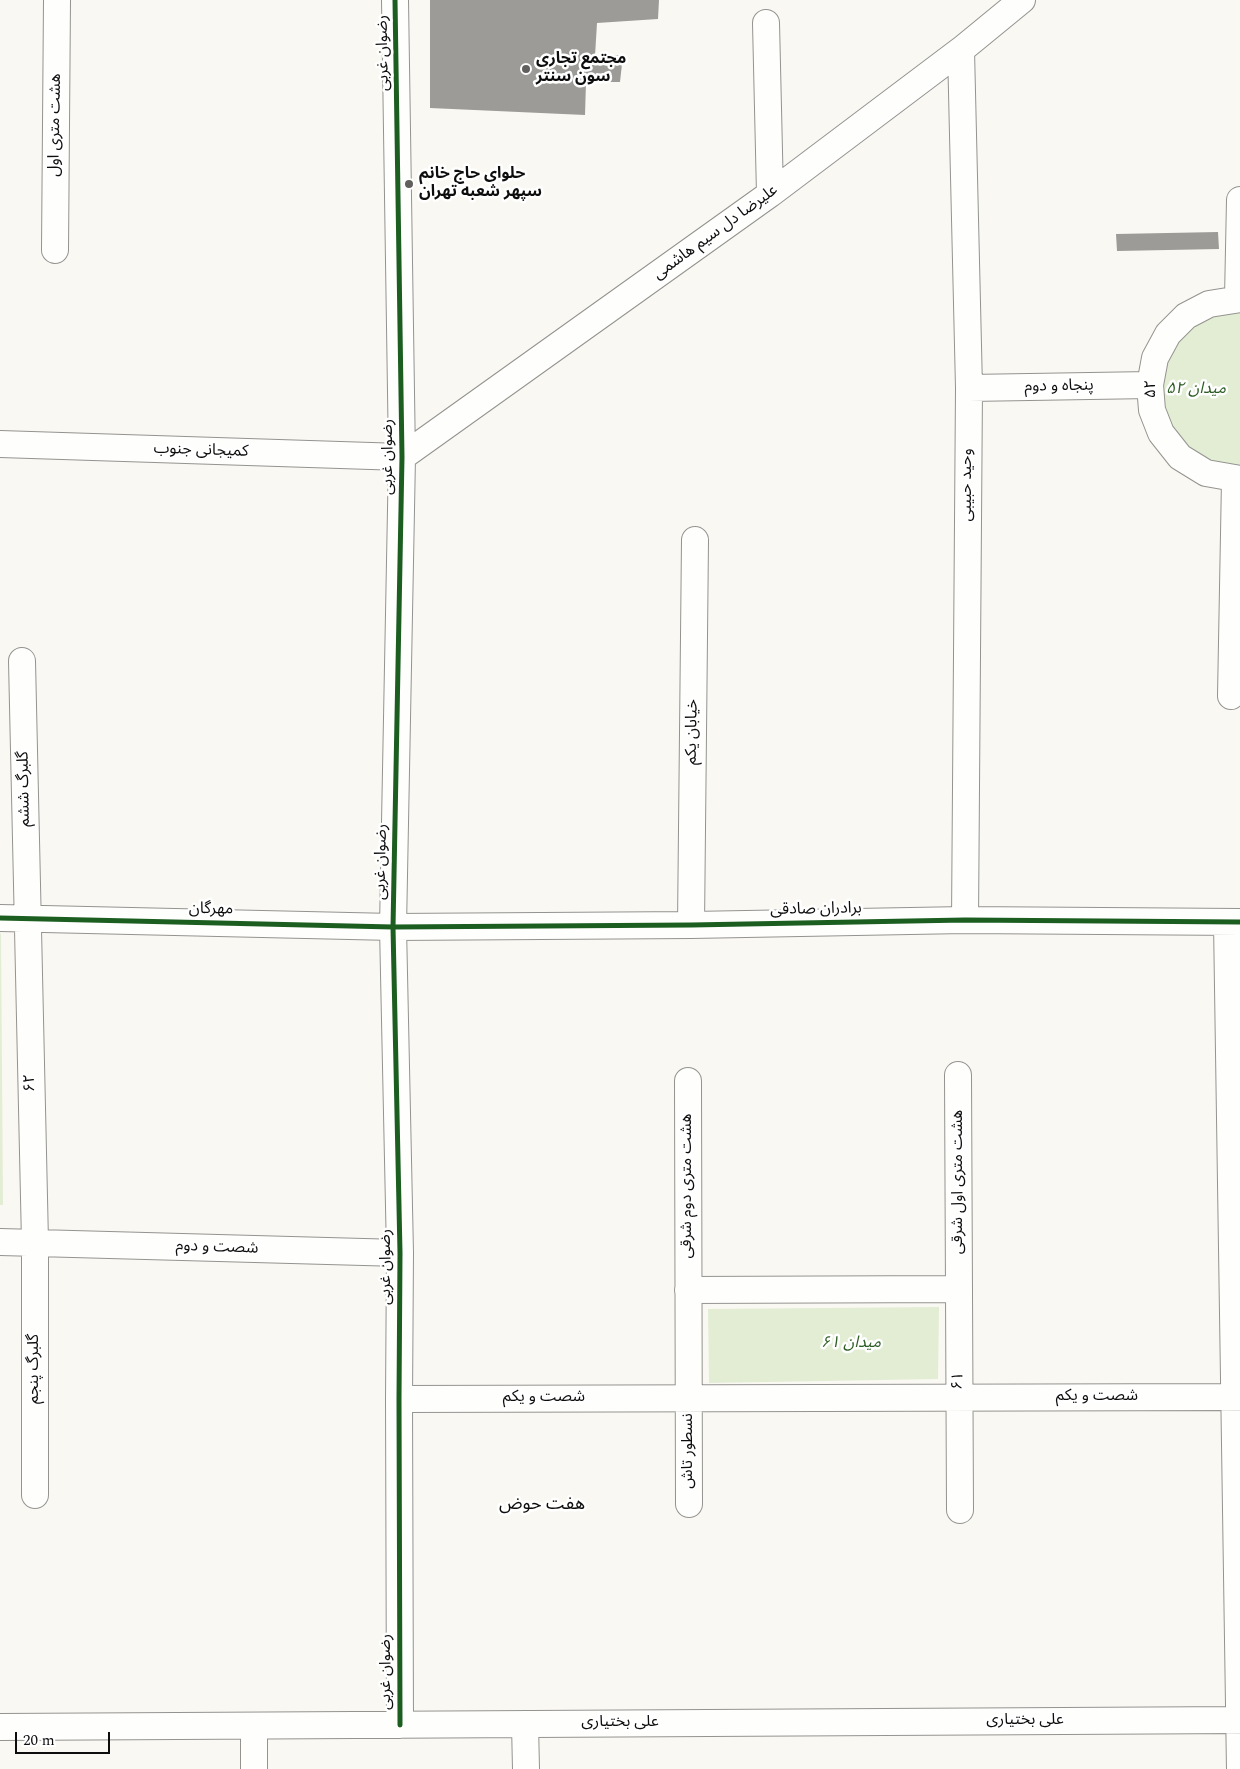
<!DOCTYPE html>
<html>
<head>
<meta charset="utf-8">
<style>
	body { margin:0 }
	#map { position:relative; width:1240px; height:1769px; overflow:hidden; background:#faf8f2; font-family:Spectral,serif }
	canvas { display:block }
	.scale { position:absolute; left:15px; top:1732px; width:95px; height:22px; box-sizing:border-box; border:2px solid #0d0d0d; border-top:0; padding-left:6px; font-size:15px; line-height:18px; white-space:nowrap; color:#0d0d0d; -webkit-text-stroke:4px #fff; paint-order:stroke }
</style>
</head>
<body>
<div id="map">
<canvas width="1240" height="1769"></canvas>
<div class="scale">20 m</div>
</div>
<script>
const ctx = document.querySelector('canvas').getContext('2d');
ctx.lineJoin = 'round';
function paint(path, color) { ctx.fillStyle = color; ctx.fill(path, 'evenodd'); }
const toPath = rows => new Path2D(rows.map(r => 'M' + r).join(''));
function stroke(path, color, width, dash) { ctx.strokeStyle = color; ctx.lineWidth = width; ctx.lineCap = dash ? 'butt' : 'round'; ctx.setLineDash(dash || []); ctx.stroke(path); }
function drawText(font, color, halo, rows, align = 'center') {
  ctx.font = font + ' Spectral,"Noto Sans Arabic",serif'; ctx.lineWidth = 5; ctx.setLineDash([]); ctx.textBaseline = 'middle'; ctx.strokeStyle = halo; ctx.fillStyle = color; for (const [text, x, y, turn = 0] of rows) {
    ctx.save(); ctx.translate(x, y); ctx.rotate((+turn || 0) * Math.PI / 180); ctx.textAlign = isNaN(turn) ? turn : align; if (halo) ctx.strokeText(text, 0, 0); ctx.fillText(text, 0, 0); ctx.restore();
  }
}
const green = toPath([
	[1240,299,1240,479,1161,433,1156,359,1168,334],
	[1,933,3,1205,0,1205,0,934],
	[939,1307,938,1379,709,1383,708,1309]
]);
const building = toPath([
	[430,0,659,0,658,19,597,23,595,56,623,55,620,82,586,82,585,115,430,108],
	[1218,232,1219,249,1117,251,1116,234]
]);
const minor = toPath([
	[395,0,402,457,393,927,400,1253,399,1399,400,1725],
	[766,23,770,194],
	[961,50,969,388,965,920],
	[55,250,57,0],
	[1234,299,1238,298,1240,200],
	[1240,299,1209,304,1186,316,1168,334,1155,358,1150,385,1152,410,1161,433,1180,457,1206,473,1240,479],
	[969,388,1150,385],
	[0,444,402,457,770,194,961,50,1022,0],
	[22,661,35,1242,35,1495],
	[1231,696,1235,480],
	[0,918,393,927,691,925,965,920,1240,922],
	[1227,922,1240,1769],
	[691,925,695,540],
	[958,1075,960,1510],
	[688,1081,689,1504],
	[0,1242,400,1253],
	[688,1290,959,1289],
	[399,1399,1240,1397],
	[525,1724,526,1769],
	[254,1726,254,1769],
	[0,1727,1240,1720]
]);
const cycleway = toPath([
	[395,0,402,457,393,927,400,1253,399,1399,400,1725],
	[0,918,393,927,691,925,965,920,1240,922]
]);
const markers = [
	[526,69,5,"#605f5d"],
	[409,184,5,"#605f5d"]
];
const streetNames = [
	["رضوان غربی",384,53,-91],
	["هشت متری اول",56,125,-89],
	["علیرضا دل سیم هاشمی",716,233,-36],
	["پنجاه و دوم",1059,387,-1],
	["۵۲",1152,389,-89],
	["کمیجانی جنوب",201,451,2],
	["رضوان غربی",389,457,-90],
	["وحید حبیبی",968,485,-90],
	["خیابان یکم",693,732,-89],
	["گلبرگ ششم",25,789,-91],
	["رضوان غربی",382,862,-89],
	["مهرگان",211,910,1],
	["برادران صادقی",816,910,-1],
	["۶۲",31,1083,-91],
	["هشت متری اول شرقی",959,1182,-90],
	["هشت متری دوم شرقی",688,1186,-90],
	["شصت و دوم",217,1248,2],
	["رضوان غربی",387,1267,-90],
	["گلبرگ پنجم",35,1369,-90],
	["۶۱",959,1381,-86],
	["شصت و یکم",1097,1397],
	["شصت و یکم",544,1398],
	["نسطور تاش",689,1451,-90],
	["رضوان غربی",387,1672,-90],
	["علی بختیاری",1025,1721],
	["علی بختیاری",620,1723]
];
const poiNames = [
	["مجتمع تجاری",536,60],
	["سون سنتر",536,78],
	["حلوای حاج خانم",419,175],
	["سپهر شعبه تهران",419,193]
];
const parkNames = [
	["میدان ۵۲",1196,390],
	["میدان ۶۱",851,1344]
];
const neighbourhoodNames = [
	["هفت حوض",542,1505]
];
paint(green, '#e2edd4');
paint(building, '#9d9b97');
stroke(minor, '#949390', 28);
stroke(minor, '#fefefd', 26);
stroke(cycleway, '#1b5e20', 5);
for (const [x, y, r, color] of markers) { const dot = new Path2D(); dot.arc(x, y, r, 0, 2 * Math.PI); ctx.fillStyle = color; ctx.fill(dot); stroke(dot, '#fff', 2); }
drawText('16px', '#0d0d0d', '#fff', streetNames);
drawText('bold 16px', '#0d0d0d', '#fff', poiNames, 'left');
drawText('italic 16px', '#2d5d24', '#fff', parkNames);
drawText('18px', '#0d0d0d', '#fff', neighbourhoodNames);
</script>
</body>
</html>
